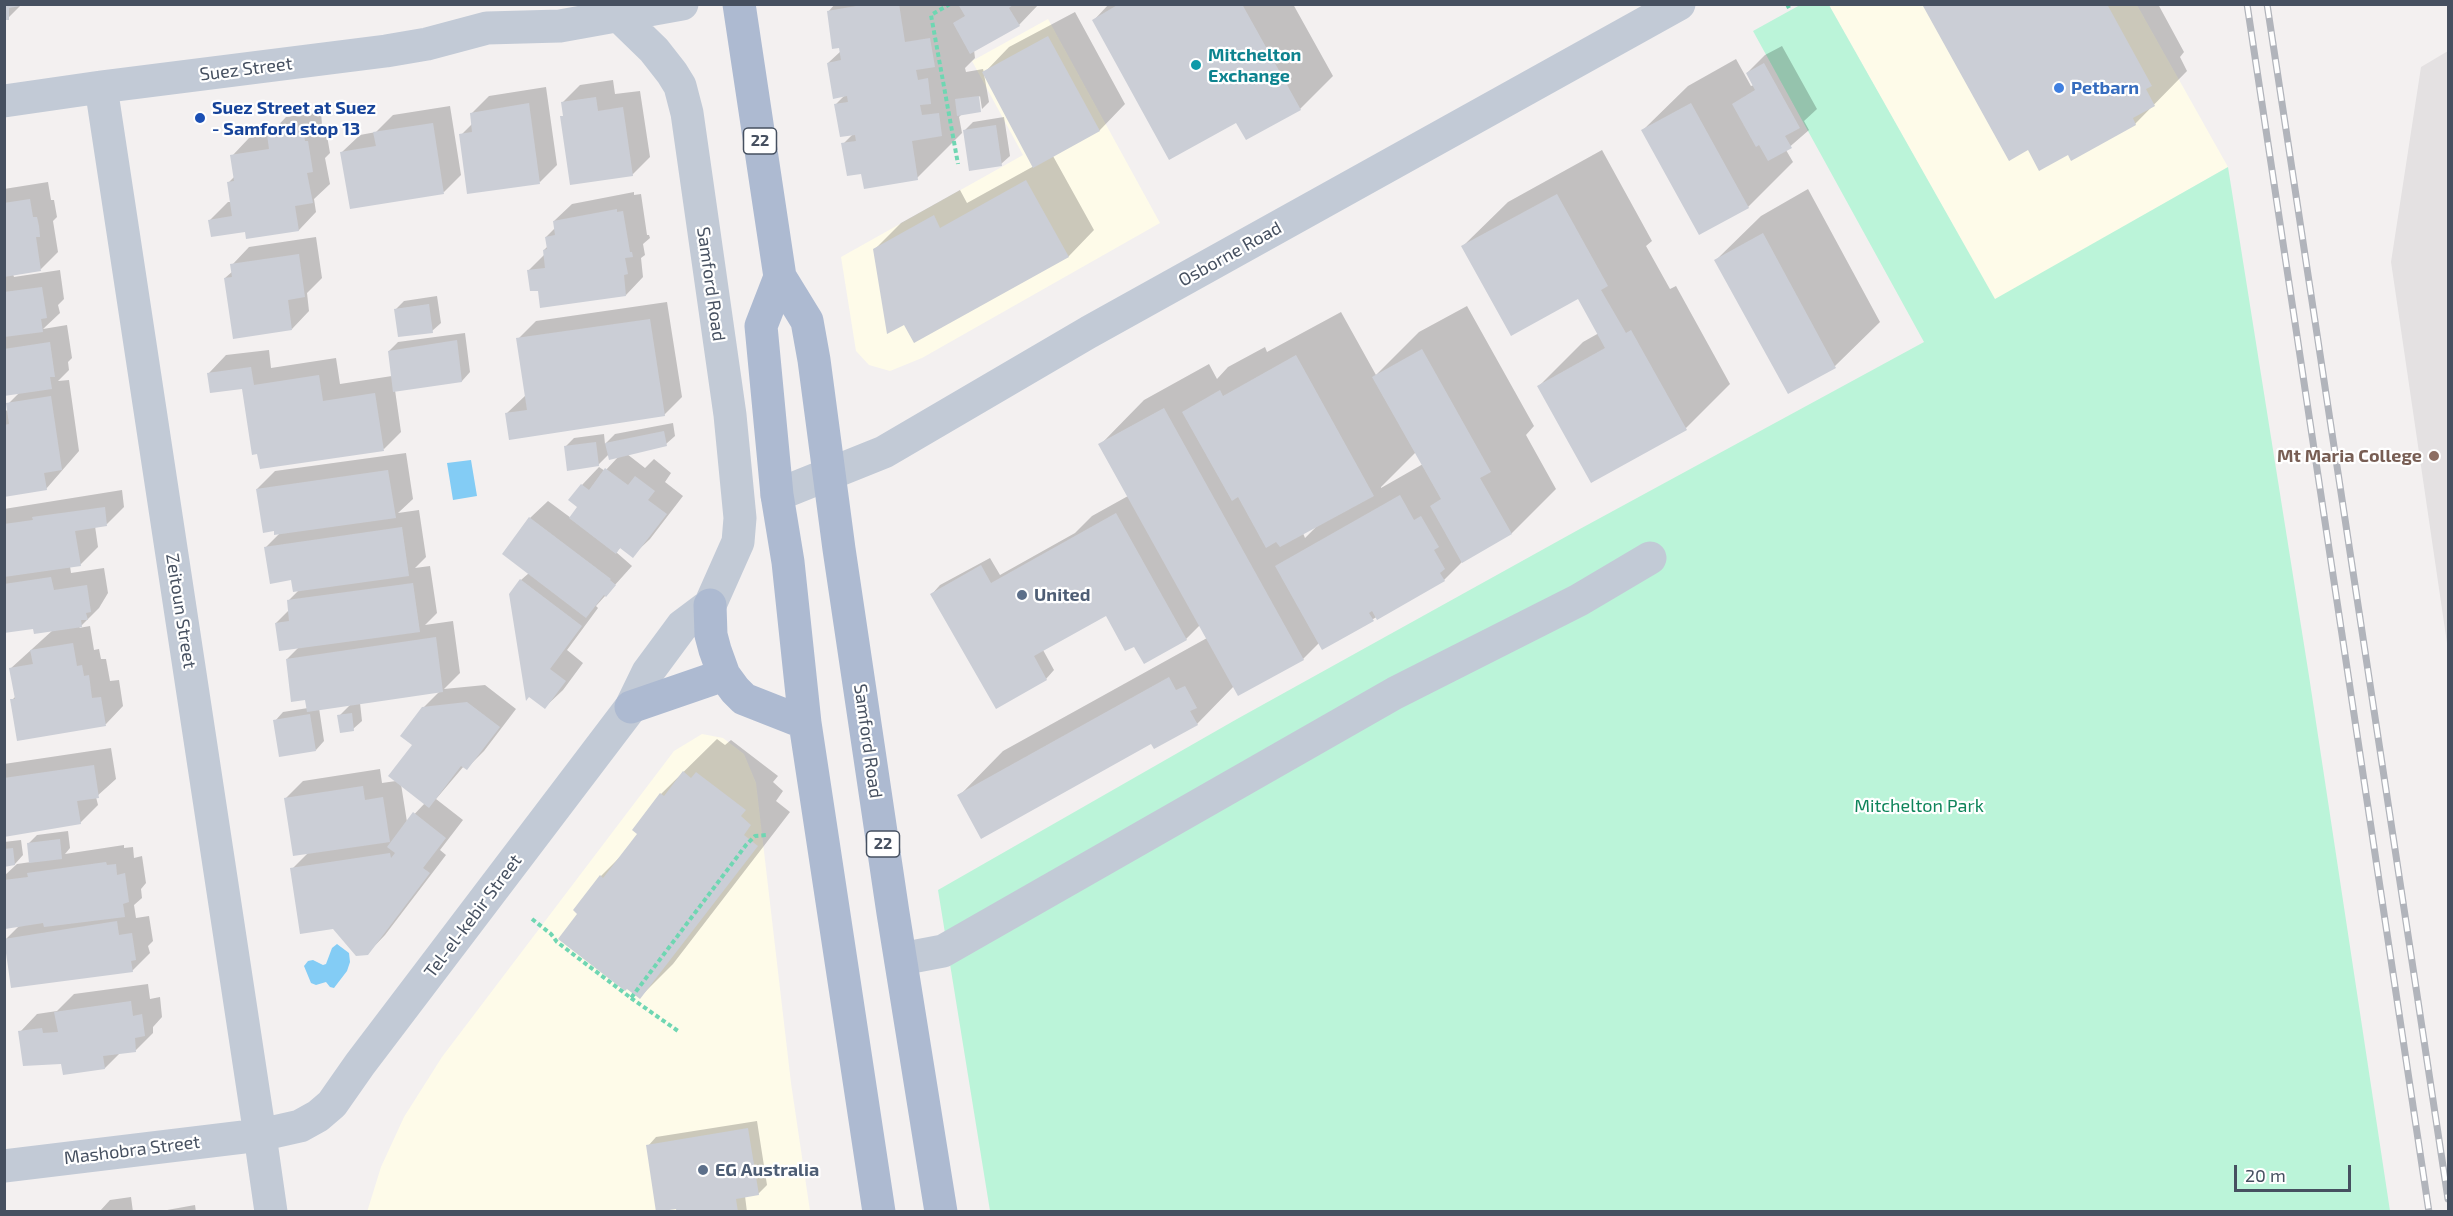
<!DOCTYPE html>
<html>
<head>
<meta charset="utf-8">
<style>
	body { margin:0 }
	#map { position:relative; width:2453px; height:1216px; overflow:hidden; background:#f3f0f0; font-family:"Exo 2",sans-serif }
	canvas { display:block }
	.frame { position:absolute; inset:0; border:6px solid #465060; pointer-events:none }
	.scale { position:absolute; left:2234px; top:1165px; width:117px; height:27px; box-sizing:border-box; border:3px solid #465060; border-top:0; padding-left:8px; font-size:18px; line-height:21px; white-space:nowrap; color:#465060; -webkit-text-stroke:4px #fff; paint-order:stroke }
</style>
</head>
<body>
<div id="map">
<canvas width="2453" height="1216"></canvas>
<div class="frame"></div>
<div class="scale">20 m</div>
</div>
<script>
const ctx = document.querySelector('canvas').getContext('2d');
ctx.lineJoin = 'round';
function paint(path, color) { ctx.fillStyle = color; ctx.fill(path, 'evenodd'); }
const toPath = rows => new Path2D(rows.map(r => 'M' + r).join(''));
function stroke(path, color, width, dash) { ctx.strokeStyle = color; ctx.lineWidth = width; ctx.lineCap = dash ? 'butt' : 'round'; ctx.setLineDash(dash || []); ctx.stroke(path); }
function drawText(font, color, halo, rows, align = 'center') {
  ctx.font = font + ' "Exo 2",sans-serif'; ctx.lineWidth = 4.5; ctx.setLineDash([]); ctx.textBaseline = 'middle'; ctx.strokeStyle = halo; ctx.fillStyle = color; for (const [text, x, y, turn = 0] of rows) {
    ctx.save(); ctx.translate(x, y); ctx.rotate((+turn || 0) * Math.PI / 180); ctx.textAlign = isNaN(turn) ? turn : align; if (halo) ctx.strokeText(text, 0, 0); ctx.fillText(text, 0, 0); ctx.restore();
  }
}
const commercial = toPath([
	[1829,5,2137,5,2228,167,1995,300],
	[1048,19,1160,223,922,358,890,371,869,365,856,351,841,257,1023,155,972,61],
	[702,734,723,738,744,754,756,783,791,1083,810,1211,367,1212,381,1167,404,1117,442,1057,674,751]
]);
const education = toPath([
	[2448,51,2448,650,2391,262,2421,67]
]);
const green = toPath([
	[1800,5,1829,5,1995,299,2228,167,2309,676,2390,1211,990,1211,938,890,1237,719,1578,530,1924,342,1753,31]
]);
const water = toPath([
	[471,460,477,496,453,500,447,463],
	[337,944,349,953,350,962,347,971,334,988,330,987,326,982,316,985,311,983,304,966,308,961,313,960,323,965,326,964,332,948]
]);
const shadow = toPath([
	[4,4,22,4,8,18],
	[835,4,1039,4,1019,25,974,50,975,58,965,68,966,72,983,69,984,73,1009,47,1075,12,1125,104,1100,130,1053,156,1094,230,1069,256,915,341,875,249,901,223,960,190,967,203,1034,166,984,74,989,102,982,109,980,96,959,117,962,133,973,122,1004,117,1010,156,1001,164,964,131,917,178,862,172,843,144,853,134,836,104,845,95,828,63,841,51,828,12],
	[1109,4,1293,4,1333,76,1300,109,1237,121,1094,20],
	[1926,4,2158,4,2184,52,2180,57,2187,71,2135,124,2072,159,2069,153,2029,148],
	[1782,46,1817,109,1804,121,1809,130,1786,150,1793,162,1748,207,1643,130,1688,86,1736,59,1751,86,1754,85,1747,73,1765,55],
	[613,80,615,94,640,91,650,157,632,175,562,117,565,114,563,102,580,85],
	[546,87,557,165,540,182,461,135,473,123,471,114,489,96],
	[450,106,461,175,444,192,342,152,360,135,376,132,393,115],
	[321,112,322,125,325,124,330,153,325,158,330,184,314,199,316,212,299,230,246,230,210,220,228,202,232,202,229,182,235,176,232,156,249,138,269,135,286,117],
	[1602,150,1652,241,1646,246,1670,289,1676,286,1730,384,1686,428,1539,386,1583,342,1599,333,1579,297,1463,246,1508,202],
	[48,182,51,200,54,200,57,217,53,221,58,252,41,269,13,274,14,277,60,270,64,299,58,305,60,313,43,329,67,325,72,358,68,362,69,370,58,381,69,380,79,451,46,489,4,495,4,411,9,410,8,404,19,393,4,395,4,189],
	[1808,189,1880,322,1835,366,1788,392,1716,260,1761,216],
	[634,192,634,195,641,194,647,235,649,235,650,238,643,244,645,255,641,258,643,277,626,295,539,289,529,270,545,254,544,250,548,246,546,237,555,228,554,221,572,204],
	[316,237,322,278,307,293,309,311,292,329,225,278,233,271,232,265,249,247],
	[437,296,441,323,432,331,395,310,404,301],
	[667,302,682,397,664,415,507,413,526,395,518,339,536,321],
	[1467,306,1534,426,1526,435,1556,489,1512,533,1464,560,1444,580,1373,619,1320,642,1303,659,1234,686,1197,724,1152,742,959,796,1003,751,1207,638,1200,625,1186,639,1134,645,1106,614,1043,650,1054,670,1046,679,932,594,940,585,990,558,1000,575,1075,533,1092,516,1128,496,1100,445,1144,400,1209,364,1217,379,1228,367,1265,347,1267,352,1341,312,1376,375,1419,332],
	[1416,452,1423,464,1381,488,1381,487],
	[1316,527,1305,538,1303,533],
	[465,333,470,372,462,381,395,390,401,432,384,449,209,373,226,355,269,350,271,368,336,358,340,384,392,376,389,351,398,342],
	[673,423,675,436,666,444,627,454,645,468,654,459,671,473,665,482,683,496,650,539,632,556,621,547,616,552,632,566,596,606,598,608,567,650,583,663,563,690,545,707,530,696,521,580,529,573,530,518,548,501,571,518,579,507,570,500,582,485,599,467,605,471,619,456,609,454,598,465,565,447,574,438,604,434,605,444,615,434],
	[406,453,413,499,398,513,419,510,426,557,415,568,430,566,437,613,425,625,453,621,460,673,444,689,485,685,516,709,484,751,467,768,464,766,436,799,463,820,440,850,446,855,385,935,367,954,292,869,308,853,286,798,303,781,380,769,382,783,396,781,414,744,423,708,440,691,360,703,362,721,353,729,339,716,351,704,319,708,324,741,316,750,275,721,283,712,308,708,306,698,287,659,300,646,276,623,289,610,288,601,299,590,293,579,266,547,280,533,257,489,275,471],
	[401,784,425,803,407,822],
	[122,490,124,507,107,524,95,526,98,547,80,565,70,566,71,573,104,568,108,593,99,608,79,628,90,626,94,650,99,649,101,659,106,659,110,681,119,680,123,706,106,724,19,739,12,700,16,696,10,669,53,630,35,627,4,632,4,509],
	[717,739,725,745,731,740,778,776,773,782,783,791,776,801,790,812,673,964,640,997,579,914,601,876,624,853,639,834,634,829,661,794],
	[111,748,116,779,96,797,98,805,80,823,4,835,4,764],
	[68,831,70,848,65,854,124,845,124,848,133,847,134,858,142,856,146,883,141,889,142,898,134,905,136,918,149,916,153,941,148,946,150,953,132,971,5,940,20,925,6,927,4,876,17,864,31,862,28,844,37,835],
	[21,840,23,855,15,864,4,865,4,842],
	[148,984,150,999,160,997,162,1017,153,1027,153,1033,136,1050,120,1053,105,1068,63,1062,20,1032,37,1014,57,1011,74,994],
	[757,1121,767,1185,758,1194,745,1196,747,1212,678,1212,648,1146,656,1137],
	[131,1197,133,1212,99,1212,110,1200],
	[195,1205,196,1212,156,1212]
]);
const building = toPath([
	[4,4,20,4,20,6,9,8,9,20,4,20],
	[868,4,899,4,905,42,930,38,935,67,916,70,918,80,928,78,931,104,920,105,922,115,939,113,942,136,912,141,918,180,864,189,861,174,847,176,841,143,856,141,855,135,840,137,834,104,848,102,847,96,833,99,827,63,841,60,839,48,832,49,827,11],
	[958,4,1014,4,1009,8,1020,26,970,54,953,23,965,16],
	[1119,4,1242,4,1301,110,1246,140,1236,123,1169,160,1092,20],
	[1925,4,2107,4,2152,86,2146,89,2155,106,2133,118,2136,125,2071,161,2068,155,2039,171,2028,150,2009,161,1923,6],
	[1048,36,1100,131,1033,168,982,72],
	[1764,63,1800,128,1785,136,1792,148,1768,161,1759,145,1756,147,1732,104,1755,90,1746,73],
	[979,96,981,112,957,116,955,99],
	[596,97,598,111,623,107,633,176,570,185,560,116,563,116,561,102],
	[529,103,540,184,467,194,459,134,472,132,470,113],
	[1691,103,1749,208,1699,235,1641,130],
	[433,123,444,194,350,209,340,152,376,146,373,132],
	[996,125,1002,166,969,171,963,130],
	[303,129,305,141,308,141,313,172,307,173,313,203,295,206,299,231,246,239,245,232,211,237,208,220,232,216,227,182,234,181,230,155,269,149,267,134],
	[1026,180,1069,257,914,343,904,325,887,334,873,249,934,215,940,228],
	[1557,194,1608,286,1601,290,1626,333,1631,330,1687,430,1591,483,1537,386,1605,348,1578,299,1511,336,1461,246],
	[30,199,33,217,37,217,39,226,40,237,36,237,41,271,4,277,4,203],
	[617,209,617,212,623,211,630,252,632,252,633,257,625,258,628,274,624,275,626,296,540,308,538,291,530,291,527,270,545,268,543,250,547,249,545,237,555,235,553,221],
	[1763,233,1836,368,1788,394,1714,260],
	[299,254,305,297,288,300,292,330,233,339,224,278,232,277,230,264],
	[42,287,47,318,41,319,43,332,4,337,4,292],
	[429,304,433,333,398,337,394,309],
	[650,319,665,416,509,440,505,413,527,410,516,338],
	[457,340,462,382,393,392,388,351],
	[50,342,55,377,50,377,52,389,4,396,4,349],
	[1422,349,1491,472,1480,478,1512,534,1462,563,1430,506,1441,499,1372,377],
	[1296,355,1374,496,1280,547,1276,542,1266,548,1238,497,1232,501,1182,412,1220,390,1223,396],
	[251,367,254,385,319,375,323,401,375,393,384,451,260,469,257,454,252,455,242,389,210,393,207,373],
	[51,396,62,470,44,473,47,490,4,497,4,425,9,424,6,403],
	[1164,408,1304,660,1238,696,1098,444],
	[664,431,667,446,609,460,605,443],
	[596,442,599,466,567,471,564,446],
	[605,468,628,485,635,476,655,491,648,500,667,514,633,558,620,548,616,554,569,518,577,507,568,500,581,484,589,490],
	[388,470,396,518,274,535,274,531,263,533,256,489],
	[1400,495,1414,520,1421,516,1439,547,1434,550,1445,569,1440,573,1445,581,1377,620,1372,611,1369,613,1374,621,1322,650,1275,566],
	[105,507,107,526,75,531,81,566,4,577,4,524,33,520,32,517],
	[1116,513,1187,640,1144,664,1134,647,1125,651,1106,616,1034,656,1047,680,996,709,930,594,981,565,991,583],
	[529,517,611,579,610,580,616,585,606,597,604,595,586,618,502,554],
	[402,527,409,576,293,592,291,580,270,584,264,547],
	[51,577,54,590,87,585,91,612,86,613,88,620,81,620,82,627,34,634,33,629,4,633,4,584],
	[520,579,582,626,550,669,566,681,545,709,529,697,526,701,509,594],
	[413,583,420,632,279,651,275,623,289,621,287,600],
	[436,637,443,692,307,712,305,700,291,702,286,659],
	[73,643,77,666,82,665,84,676,89,675,92,698,101,697,106,726,17,741,10,699,15,699,9,668,33,664,30,650],
	[1169,677,1176,690,1185,686,1197,708,1190,711,1198,725,1154,749,1151,744,981,839,957,795],
	[467,702,500,727,467,770,461,766,429,808,388,776,412,745,400,736,422,707],
	[352,713,354,731,340,733,337,715],
	[310,714,316,751,279,757,273,720],
	[94,765,99,798,77,801,81,824,4,837,4,778],
	[683,771,691,778,696,772,746,810,741,816,751,825,744,835,758,846,640,999,627,989,625,991,558,939,577,914,573,910,600,875,603,878,637,834,632,830,660,793,664,796],
	[363,786,365,800,383,797,390,842,293,856,284,798],
	[413,812,446,838,423,868,430,873,368,955,356,956,333,929,300,934,290,868,390,853,391,858,395,853,387,847],
	[60,839,62,859,29,863,27,843],
	[13,848,15,865,4,867,4,849],
	[106,862,107,865,116,864,117,875,125,873,129,902,123,904,125,917,44,927,43,923,5,929,4,880,28,877,27,873],
	[117,921,119,935,132,933,136,960,131,961,133,972,11,988,4,939],
	[131,1001,133,1016,142,1014,145,1036,135,1038,136,1052,103,1056,105,1069,63,1075,61,1064,23,1066,18,1031,42,1028,43,1033,58,1032,54,1012],
	[748,1128,759,1195,736,1199,738,1212,677,1212,676,1209,656,1212,646,1145]
]);
const path = toPath([
	[950,4,931,15,958,164],
	[1787,4,1790,10],
	[532,919,551,934,557,942,631,998,746,845,755,836,767,835],
	[631,998,678,1031]
]);
const minor = toPath([
	[4,101,101,87,386,51,427,44,487,28,560,26,682,4],
	[777,495,884,452,1089,332,1679,4],
	[901,959,943,951,1395,693,1579,600,1650,558],
	[4,1166,260,1135,101,87],
	[271,1212,260,1135,300,1126,318,1116,332,1104,360,1064,631,707,648,672,682,626,710,605,738,542,740,518,730,415,687,113,680,86,672,73,654,50,619,16]
]);
const major = toPath([
	[739,4,780,277,807,321,814,360,839,549,893,913,941,1212],
	[780,277,761,326,777,495,788,562,805,723,879,1212],
	[710,605,711,635,715,650,724,675,735,690,744,699,805,723],
	[631,707,724,675]
]);
const rail = toPath([
	[2247,4,2429,1212],
	[2267,4,2448,1199]
]);
const markers = [
	[1196,65,6,"#0f9aa8"],
	[2059,88,6,"#3f7fe0"],
	[200,118,6,"#1a4fb4"],
	[2434,456,6,"#8d6e63"],
	[1022,595,6,"#5c6f8a"],
	[703,1170,6,"#5c6f8a"]
];
const shields = [
	[760,141,33],
	[883,844,33]
];
const shieldNames = [
	["22",760,141],
	["22",883,844]
];
const cultureNames = [
	["Mitchelton",1208,55],
	["Exchange",1208,76]
];
const streetNames = [
	["Suez Street",246,69,-7],
	["Osborne Road",1230,254,-29],
	["Samford Road",711,284,82],
	["Zeitoun Street",181,611,81],
	["Samford Road",868,741,82],
	["Tel-el-kebir Street",473,916,-53],
	["Mashobra Street",132,1150,-7]
];
const shopNames = [
	["Petbarn",2071,88]
];
const transitNames = [
	["Suez Street at Suez",212,108],
	["- Samford stop 13",212,129]
];
const educationNames = [
	["Mt Maria College",2422,456]
];
const serviceNames = [
	["United",1034,595],
	["EG Australia",715,1170]
];
const parkNames = [
	["Mitchelton Park",1919,806]
];
paint(commercial, '#fefbe9');
paint(education, '#e4e1e2');
paint(green, '#bbf4d9');
paint(water, '#83ccf5');
paint(shadow, '#0003');
paint(building, '#cbced6');
stroke(path, '#6fd6b2', 4, [4.5, 3]);
stroke(minor, '#c2cad6', 33);
stroke(major, '#adbad1', 33);
stroke(rail, '#b1b4bb', 7);
stroke(rail, '#fff', 4.5, [14]);
for (const [x, y, r, color] of markers) { const dot = new Path2D(); dot.arc(x, y, r, 0, 2 * Math.PI); ctx.fillStyle = color; ctx.fill(dot); stroke(dot, '#fff', 2); }
for (const [x, y, w] of shields) { const box = new Path2D(); box.roundRect(x - w / 2, y - 13, w, 26, 4.5); ctx.fillStyle = '#fff'; ctx.fill(box); stroke(box, '#465060', 1.5); }
drawText('bold 16px', '#465060', null, shieldNames);
drawText('bold 18px', '#0d838f', '#fff', cultureNames, 'left');
drawText('18px', '#465060', '#fff', streetNames);
drawText('bold 18px', '#366cbe', '#fff', shopNames, 'left');
drawText('bold 18px', '#164399', '#fff', transitNames, 'left');
drawText('bold 18px', '#785e54', '#fff', educationNames, 'right');
drawText('bold 18px', '#4e5e75', '#fff', serviceNames, 'left');
drawText('18px', '#0e845a', '#fff', parkNames);
</script>
</body>
</html>
